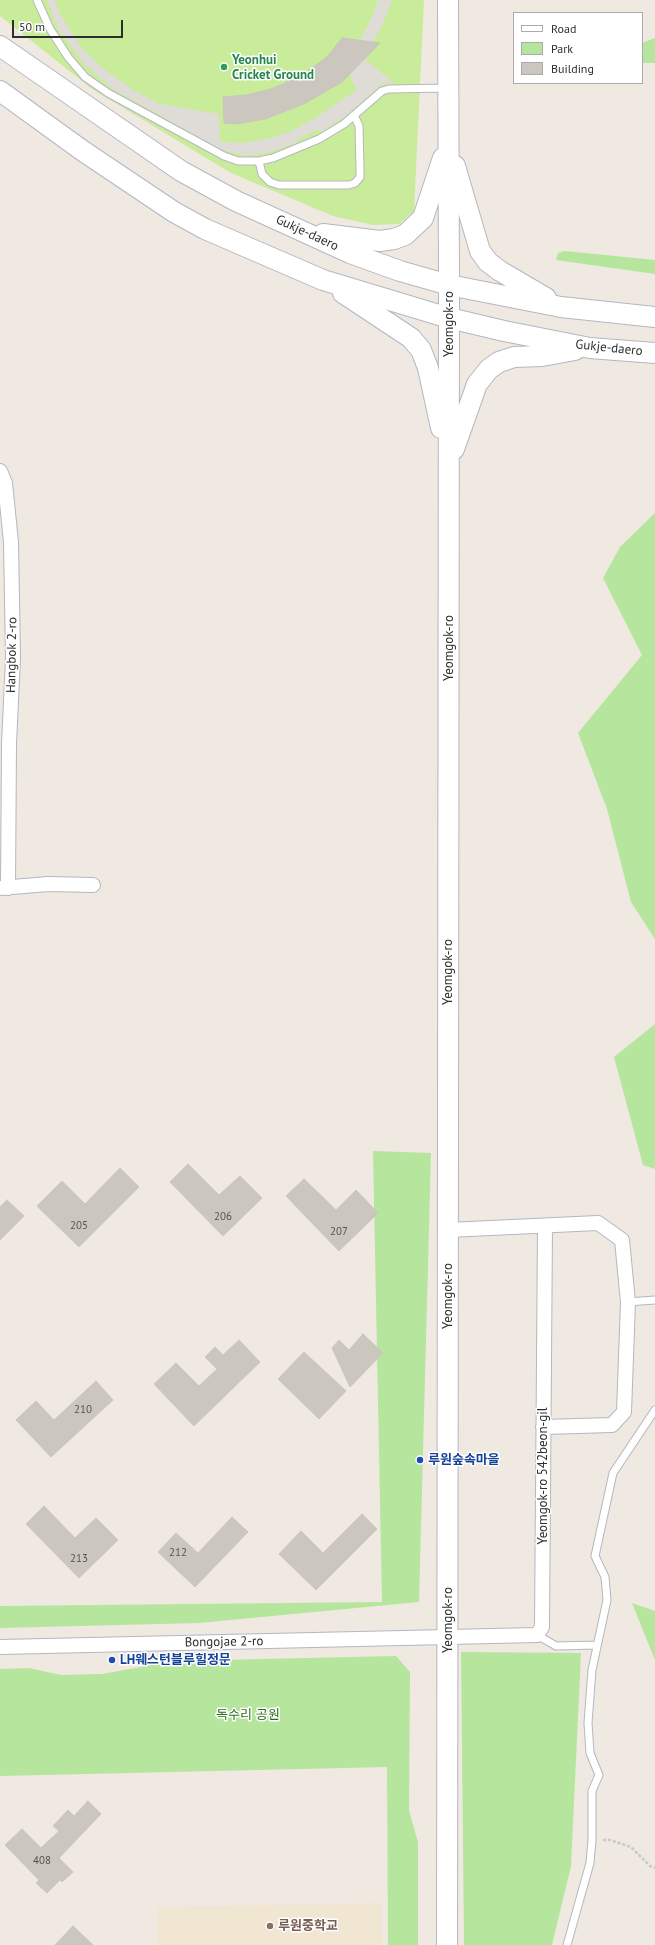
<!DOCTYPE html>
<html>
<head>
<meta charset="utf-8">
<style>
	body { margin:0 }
	#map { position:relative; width:655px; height:1945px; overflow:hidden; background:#efe9e1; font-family:"PT Sans",sans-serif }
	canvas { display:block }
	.legend { position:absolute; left:513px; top:12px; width:130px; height:72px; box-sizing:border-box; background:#fff; border:1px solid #ababab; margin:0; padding:5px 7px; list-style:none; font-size:12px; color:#2e2e2e }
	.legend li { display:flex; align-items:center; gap:8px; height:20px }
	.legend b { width:20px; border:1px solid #ababab }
	.scale { position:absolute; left:12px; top:20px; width:111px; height:18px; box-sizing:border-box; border:2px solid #2e2e2e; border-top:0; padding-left:5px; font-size:12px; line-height:14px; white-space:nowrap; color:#2e2e2e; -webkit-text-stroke:3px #fff; paint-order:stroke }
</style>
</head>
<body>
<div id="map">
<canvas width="655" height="1945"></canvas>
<ul class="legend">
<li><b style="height:5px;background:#fff"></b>Road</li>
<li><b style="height:11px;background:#b6e59e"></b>Park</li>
<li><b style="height:11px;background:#cbc7bf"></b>Building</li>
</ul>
<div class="scale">50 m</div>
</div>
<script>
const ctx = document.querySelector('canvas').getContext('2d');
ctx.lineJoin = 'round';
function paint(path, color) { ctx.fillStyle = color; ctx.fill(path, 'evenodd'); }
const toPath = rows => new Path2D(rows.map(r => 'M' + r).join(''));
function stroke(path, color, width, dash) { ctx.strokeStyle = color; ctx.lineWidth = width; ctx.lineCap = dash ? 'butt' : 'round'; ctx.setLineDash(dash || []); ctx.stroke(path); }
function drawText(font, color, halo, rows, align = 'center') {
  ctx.font = font + ' "PT Sans","Noto Sans KR",sans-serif'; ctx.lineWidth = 3; ctx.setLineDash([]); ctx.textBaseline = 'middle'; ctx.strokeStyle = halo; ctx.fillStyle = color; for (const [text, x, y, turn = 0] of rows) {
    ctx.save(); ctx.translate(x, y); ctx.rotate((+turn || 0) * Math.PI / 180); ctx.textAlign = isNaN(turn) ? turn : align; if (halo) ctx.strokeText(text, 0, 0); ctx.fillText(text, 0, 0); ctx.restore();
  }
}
const education = toPath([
	[382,1903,382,1945,157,1945,158,1907]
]);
const green = toPath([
	[655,38,655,63,642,63,642,43],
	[565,251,655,260,655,274,556,260,558,253],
	[655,513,655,939,631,902,607,809,578,733,642,655,603,578,620,547],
	[655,1024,655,1169,643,1165,614,1057],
	[373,1151,431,1153,419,1602,199,1623,0,1628,0,1606,382,1602],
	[632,1603,655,1611,655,1660],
	[461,1652,581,1653,571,1866,552,1945,464,1945],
	[396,1656,410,1672,409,1811,418,1842,418,1945,388,1945,387,1767,0,1776,0,1669,29,1668,61,1675,102,1674,174,1661]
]);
const pitch = toPath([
	[0,0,424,0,414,211,399,224,373,225,333,216,231,173,92,89,0,16]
]);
const plaza = toPath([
	[47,0,55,0,60,14,83,50,109,73,136,92,160,104,219,114,220,142,242,143,268,139,291,131,312,120,357,90,343,61,360,41,373,14,378,0,392,0,382,26,363,58,395,84,383,83,348,114,323,131,317,130,297,139,296,143,270,152,246,156,220,149,113,89,85,65,58,29]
]);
const building = toPath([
	[342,38,380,43,342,82,304,104,265,119,237,124,224,123,223,97,247,95,274,88,305,73,327,57,342,38],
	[188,1164,219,1195,240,1176,262,1198,223,1236,170,1182,188,1164],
	[120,1168,139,1187,79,1247,37,1206,62,1181,85,1204,120,1168],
	[304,1179,336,1210,356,1190,378,1213,339,1251,286,1196,304,1179],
	[7,1200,24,1216,0,1240,0,1207,7,1200],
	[363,1334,383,1353,350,1387,332,1348,339,1340,349,1350,363,1334],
	[239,1340,260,1362,194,1426,154,1384,176,1363,199,1386,217,1369,205,1357,215,1347,223,1355,239,1340],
	[304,1352,346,1391,319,1419,278,1379,304,1352],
	[96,1381,113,1400,51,1457,16,1420,36,1401,54,1420,96,1381],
	[44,1506,75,1538,96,1518,118,1540,79,1578,26,1524,44,1506],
	[362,1514,377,1529,316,1590,279,1554,301,1531,323,1553,362,1514],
	[232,1517,248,1532,195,1587,158,1552,176,1533,198,1553,232,1517],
	[88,1801,101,1814,59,1858,73,1872,62,1882,60,1880,47,1893,36,1883,39,1880,5,1845,22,1829,41,1848,59,1831,53,1826,68,1810,74,1816,88,1801],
	[73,1926,93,1945,55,1945,73,1926]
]);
const path = toPath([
	[603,1840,610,1840,631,1847,650,1866,655,1868]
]);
const lane = toPath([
	[37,0,50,29,68,57,85,77,108,93,224,156,238,161,259,161,273,158,319,139,344,124,382,91,389,89,448,88],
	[259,161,262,174,270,182,279,185,349,185,355,183,360,177,360,170,359,126,354,115],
	[628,1302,655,1300],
	[537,1635,556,1646,597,1645],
	[567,1945,590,1863,592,1840,592,1791,599,1775,590,1753,588,1723,592,1670,607,1600,605,1577,595,1556,613,1473,655,1410]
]);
const street = toPath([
	[0,471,5,483,11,542,13,658,9,744,8,888],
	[0,888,48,884,93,885],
	[448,1230,598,1223,622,1240,628,1302,624,1412,612,1425,543,1427],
	[0,1647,537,1635,542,1627,545,1227]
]);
const secondary = toPath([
	[0,46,181,171,236,201,350,253,400,271,449,285,561,307,655,317],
	[0,91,83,151,174,212,205,229,323,280,449,318,504,331,590,348,655,353],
	[455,166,480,251,488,262,500,271,546,298],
	[323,234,380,241,394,239,405,235,423,218,443,158],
	[343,293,411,338,421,350,428,368,441,428],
	[454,449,477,384,489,369,499,362,514,357,542,356,575,350],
	[447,1945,449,285,448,0]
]);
const markers = [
	[224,67,4,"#2e9e5b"],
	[420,1460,4,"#1a4fb4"],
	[112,1660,4,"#1a4fb4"],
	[270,1926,4,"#8d6e63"]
];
const numberNames = [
	["206",223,1217],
	["205",79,1226],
	["207",339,1232],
	["210",83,1410],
	["212",178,1553],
	["213",79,1559],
	["408",42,1861]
];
const leisureNames = [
	["Yeonhui",232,60],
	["Cricket Ground",232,75]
];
const streetNames = [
	["Gukje-daero",307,233,25],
	["Yeomgok-ro",449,324,-90],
	["Gukje-daero",609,348,6],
	["Yeomgok-ro",449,648,-90],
	["Hangbok 2-ro",12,655,-89],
	["Yeomgok-ro",448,972,-90],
	["Yeomgok-ro",448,1296,-90],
	["Yeomgok-ro 542beon-gil",543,1476,-90],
	["Yeomgok-ro",448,1620,-90],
	["Bongojae 2-ro",224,1642,-1]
];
const transitNames = [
	["루원숲속마을",428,1460],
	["LH웨스턴블루힐정문",120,1660]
];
const parkNames = [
	["독수리 공원",248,1715]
];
const educationNames = [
	["루원중학교",278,1926]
];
paint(education, '#f0e6d1');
paint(green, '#b6e59e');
paint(pitch, '#c9ec9a');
paint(plaza, '#dfdcd8');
paint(building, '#cbc7bf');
stroke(building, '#cbc5ba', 1);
stroke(lane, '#b4b7c1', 9);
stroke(street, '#b4b7c1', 16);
stroke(secondary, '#b4b7c1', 22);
stroke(path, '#c9c9c9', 2.5, [3, 2]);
stroke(lane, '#fff', 7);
stroke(street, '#fff', 14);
stroke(secondary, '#fff', 20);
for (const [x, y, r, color] of markers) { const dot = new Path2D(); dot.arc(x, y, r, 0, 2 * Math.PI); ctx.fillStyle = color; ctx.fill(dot); stroke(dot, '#fff', 1.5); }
drawText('11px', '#555452', null, numberNames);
drawText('bold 13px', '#27864d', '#fff', leisureNames, 'left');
drawText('13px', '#2e2e2e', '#fff', streetNames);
drawText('bold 13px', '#164399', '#fff', transitNames, 'left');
drawText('13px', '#2c6e1b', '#fff', parkNames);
drawText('bold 13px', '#785e54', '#fff', educationNames, 'left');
</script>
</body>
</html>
